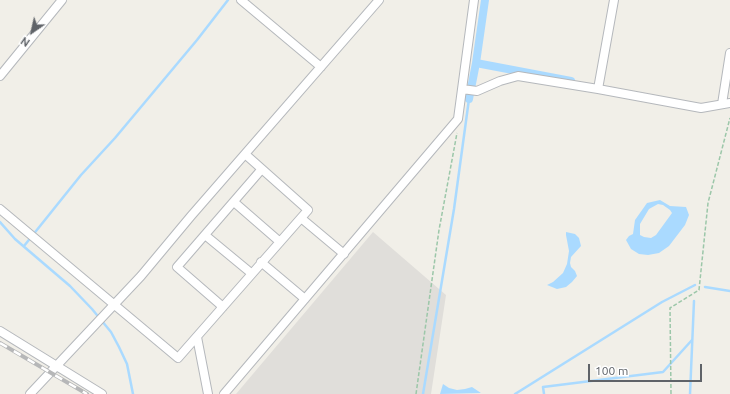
<!DOCTYPE html>
<html>
<head>
<meta charset="utf-8">
<style>
	body { margin:0 }
	#map { position:relative; width:730px; height:394px; overflow:hidden; background:#f1efe8; font-family:Ubuntu,sans-serif }
	canvas { display:block }
	.north { position:absolute; left:12px; top:12px; width:40px; height:40px; -webkit-text-stroke:3px #fff; paint-order:stroke; rotate:214deg; font-size:11px; font-weight:700; line-height:16px; text-align:center; color:#5f6368 }
	.north::after { content:''; display:block; margin:auto; width:14px; height:18px; background:#5f6368; clip-path:polygon(50% 0,100% 100%,50% 72%,0 100%) }
	.scale { position:absolute; left:588px; top:364px; width:114px; height:18px; box-sizing:border-box; border:2px solid #5f6368; border-top:0; padding-left:5px; font-size:12px; line-height:14px; white-space:nowrap; color:#5f6368; -webkit-text-stroke:3px #fff; paint-order:stroke }
</style>
</head>
<body>
<div id="map">
<canvas width="730" height="394"></canvas>
<div class="north">N</div>
<div class="scale">100 m</div>
</div>
<script>
const ctx = document.querySelector('canvas').getContext('2d');
ctx.lineJoin = 'round';
function paint(path, color) { ctx.fillStyle = color; ctx.fill(path, 'evenodd'); }
const toPath = rows => new Path2D(rows.map(r => 'M' + r).join(''));
function stroke(path, color, width, dash) { ctx.strokeStyle = color; ctx.lineWidth = width; ctx.lineCap = dash ? 'butt' : 'round'; ctx.setLineDash(dash || []); ctx.stroke(path); }
const industrial = toPath([
	[373,232,446,295,431,394,236,394]
]);
const water = toPath([
	[660,200,670,206,686,207,689,215,685,225,669,246,659,253,648,255,639,254,631,249,626,240,629,236,633,234,635,220,647,203],
	[658,204,663,205,670,210,672,213,656,235,651,238,644,237,640,235,640,224,649,209],
	[566,232,575,234,579,238,581,246,571,257,570,263,571,267,575,271,577,276,572,282,566,287,557,289,547,285,553,282,563,273,567,264,569,251,566,235],
	[443,384,449,388,457,390,465,389,472,387,481,393,440,394]
]);
const stream = toPath([
	[0,222,15,239,70,286,92,309,111,332,119,347,127,364,133,394],
	[24,246,81,175,115,138,197,40,228,0],
	[705,287,730,291],
	[423,394,454,209,469,99],
	[515,394,662,302,695,285],
	[544,394,543,387,663,372,692,340],
	[690,394,694,301]
]);
const canal = toPath([
	[476,63,571,81],
	[469,99,476,63,485,0]
]);
const path = toPath([
	[416,394,439,230,457,133],
	[671,394,670,308,699,290,708,203,730,118]
]);
const minor = toPath([
	[241,0,321,67],
	[0,76,62,0],
	[462,89,477,91,500,81,518,76,598,89,701,108,730,103],
	[598,89,614,0],
	[722,104,730,53],
	[234,202,280,242],
	[0,209,178,358,308,210,245,154],
	[301,218,344,254],
	[205,235,251,273],
	[261,262,305,299],
	[223,307,177,267,261,170],
	[0,331,102,394],
	[197,337,208,394],
	[30,394,141,276,191,216,379,0],
	[224,394,458,119,474,0]
]);
const rail = toPath([
	[0,343,87,394]
]);
paint(industrial, '#e0deda');
paint(water, '#aadaff');
stroke(stream, '#aadaff', 2.5);
stroke(canal, '#aadaff', 8);
stroke(minor, '#b5b8bc', 10);
stroke(path, '#9cc7a9', 1.5, [4, 2]);
stroke(minor, '#fff', 8);
stroke(rail, '#b6b7b8', 4);
stroke(rail, '#fff', 2.5, [8]);
</script>
</body>
</html>
